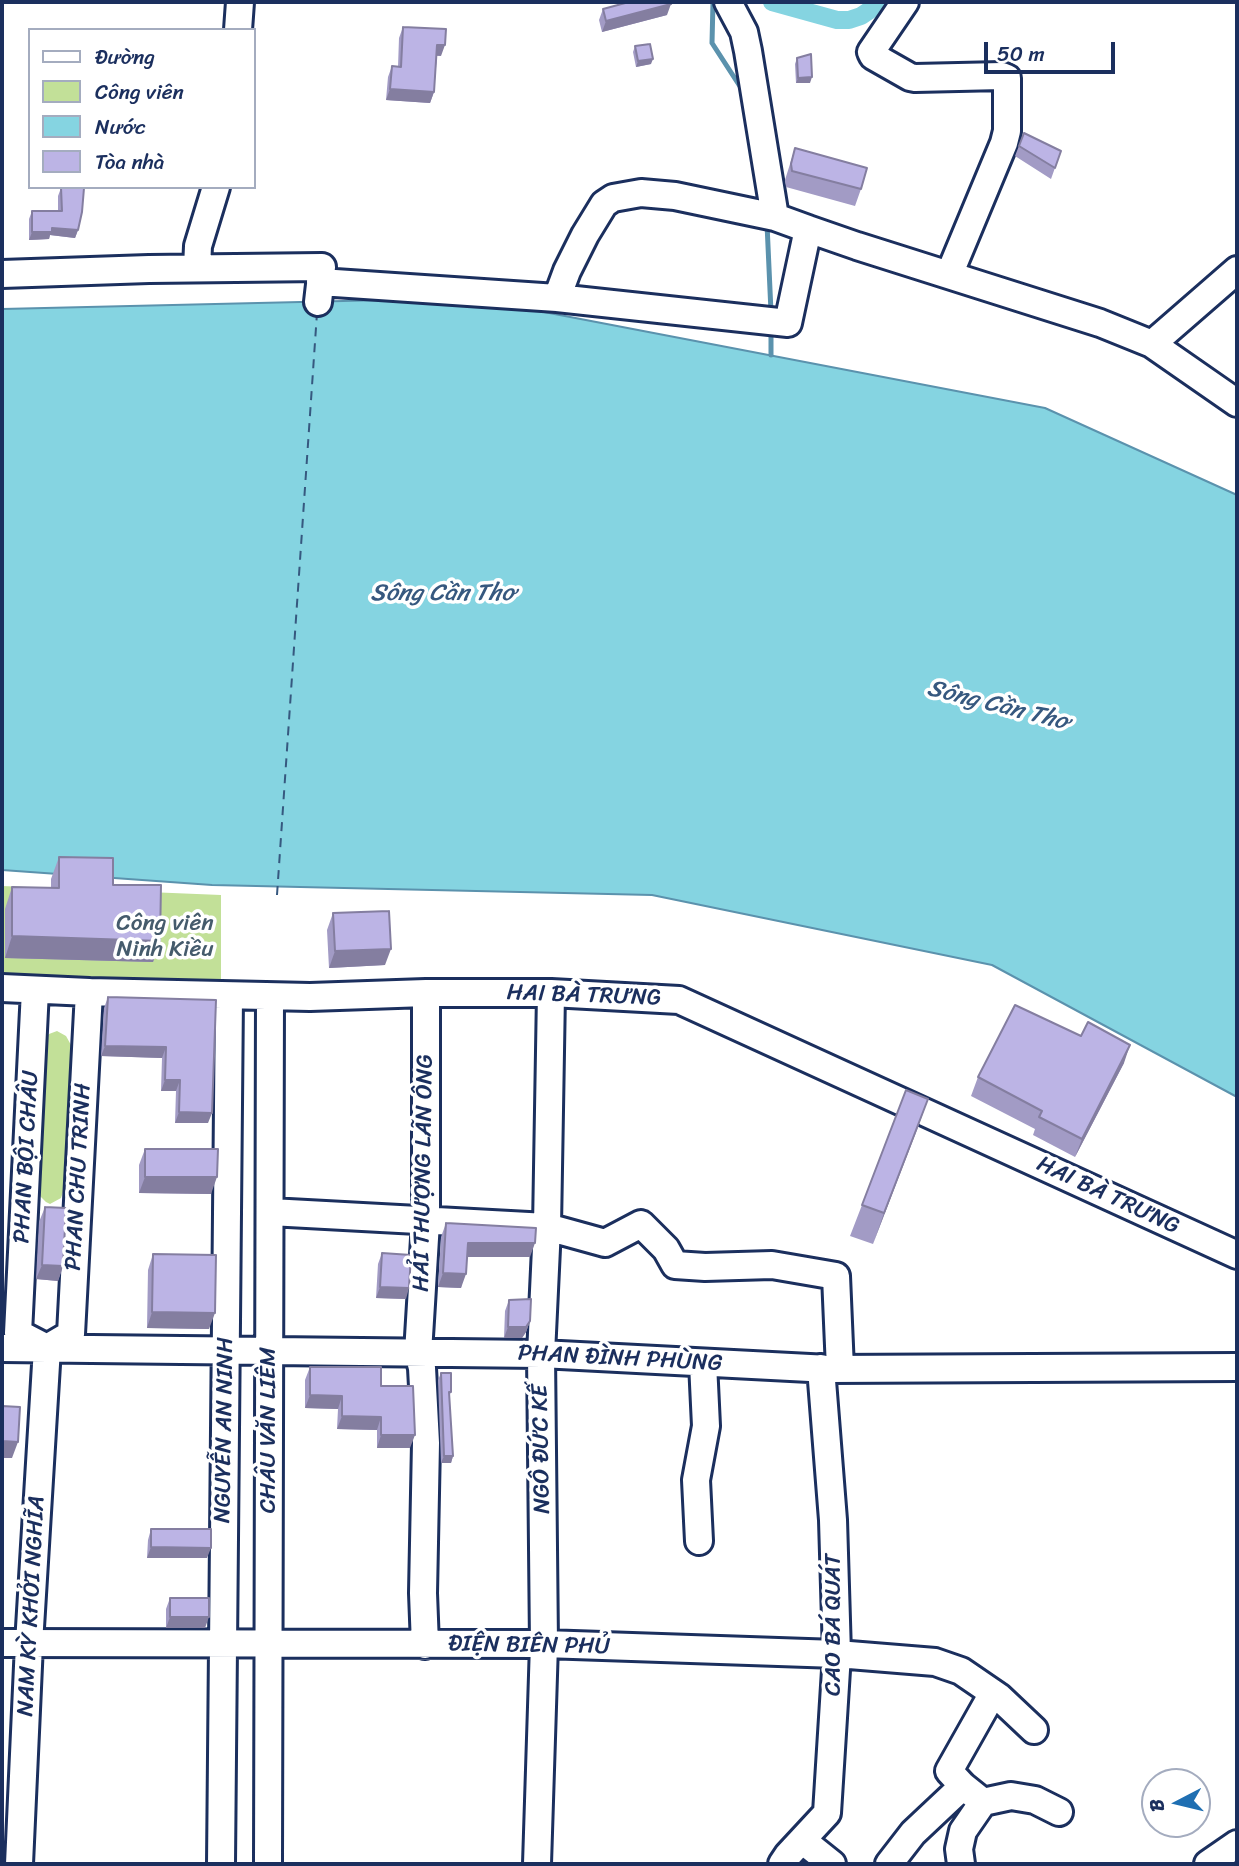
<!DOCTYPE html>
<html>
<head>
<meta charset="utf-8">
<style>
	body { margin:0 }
	#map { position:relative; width:1239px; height:1866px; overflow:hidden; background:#fff; font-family:Sriracha,sans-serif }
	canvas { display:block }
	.frame { position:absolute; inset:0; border:4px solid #1b2f5e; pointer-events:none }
	.legend { position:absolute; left:28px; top:28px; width:228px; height:161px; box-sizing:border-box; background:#fff; border:2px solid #a4acbf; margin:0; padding:9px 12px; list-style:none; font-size:21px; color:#1b2f5e }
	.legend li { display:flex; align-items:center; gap:14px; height:35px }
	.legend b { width:35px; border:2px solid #a4acbf }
	.north { position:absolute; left:1141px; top:1768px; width:70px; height:70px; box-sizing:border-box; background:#fff; border:2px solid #a4acbf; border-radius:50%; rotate:263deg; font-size:19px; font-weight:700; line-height:28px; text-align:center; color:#1b2f5e }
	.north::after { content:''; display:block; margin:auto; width:24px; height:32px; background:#1f6fb2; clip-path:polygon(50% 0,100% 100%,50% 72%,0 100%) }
	.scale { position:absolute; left:984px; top:42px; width:131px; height:32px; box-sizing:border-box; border:4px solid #1b2f5e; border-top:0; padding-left:9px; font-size:21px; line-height:24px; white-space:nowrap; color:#1b2f5e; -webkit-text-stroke:5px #fff; paint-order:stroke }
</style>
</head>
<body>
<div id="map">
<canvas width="1239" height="1866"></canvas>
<div class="frame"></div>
<ul class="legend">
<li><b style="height:9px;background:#fff"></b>Đường</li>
<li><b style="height:19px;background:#c2e098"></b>Công viên</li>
<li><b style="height:19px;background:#85d4e1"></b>Nước</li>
<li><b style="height:19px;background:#bcb4e5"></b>Tòa nhà</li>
</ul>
<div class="north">B</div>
<div class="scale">50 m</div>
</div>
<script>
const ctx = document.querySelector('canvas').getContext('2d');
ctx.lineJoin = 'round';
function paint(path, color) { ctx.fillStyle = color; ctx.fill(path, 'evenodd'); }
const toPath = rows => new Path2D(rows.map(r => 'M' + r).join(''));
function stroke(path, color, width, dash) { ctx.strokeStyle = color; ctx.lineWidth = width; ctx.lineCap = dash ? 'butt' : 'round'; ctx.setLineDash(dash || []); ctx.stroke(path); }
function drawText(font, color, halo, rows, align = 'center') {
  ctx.font = font + ' Sriracha,sans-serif'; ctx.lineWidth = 7; ctx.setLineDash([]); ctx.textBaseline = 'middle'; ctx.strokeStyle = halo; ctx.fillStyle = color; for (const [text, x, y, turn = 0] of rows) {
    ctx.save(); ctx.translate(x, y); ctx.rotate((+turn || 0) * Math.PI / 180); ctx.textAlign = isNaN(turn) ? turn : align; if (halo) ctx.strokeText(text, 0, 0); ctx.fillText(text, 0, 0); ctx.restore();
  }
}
const green = toPath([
	[2,886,221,895,221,985,2,973],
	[57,1031,66,1036,71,1045,66,1183,61,1198,50,1204,46,1202,39,1195,36,1182,42,1042,49,1034]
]);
const water = toPath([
	[471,298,1045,408,1237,495,1237,1097,992,965,652,895,212,885,2,870,2,309,471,298]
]);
const stream = toPath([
	[713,2,712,43,743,91],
	[767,224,771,312],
	[771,329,771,355]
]);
const canal = toPath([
	[772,2,837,20,849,20,861,16,873,8,878,2]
]);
const ferry = toPath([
	[277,895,317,313]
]);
const minor = toPath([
	[728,2,744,32,748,51,775,217],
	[905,2,871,52,873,56,910,77,915,78,1002,76,1007,78,1007,131,1004,143,949,275],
	[238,30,240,2],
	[197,268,198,246,216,187],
	[2,274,149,269,322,267,318,302],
	[320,282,557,298,788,323,808,229,857,246,1100,323,1152,344,1237,403],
	[557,298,567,271,585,235,604,204,613,198,641,193,675,196,775,217,808,229],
	[1152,344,1237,270],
	[2,988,89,992,310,997,426,993,551,993,679,1000,1237,1255],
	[35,990,18,1333,45,1347],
	[270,1212,547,1227,605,1243,641,1224,666,1249,675,1265,705,1267,772,1265,836,1276,840,1369],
	[2,1348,541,1354,829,1369,1237,1367],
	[47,1348,71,1334,89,992],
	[699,1541,696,1480,706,1426,703,1363],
	[2,1643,544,1644,837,1654,935,1662,961,1671,999,1697,1034,1730],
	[425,1645,423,1593,426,1443,422,1368,418,1353,426,1222,426,993],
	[983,1802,1011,1796,1035,1800,1059,1812],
	[802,1840,832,1864],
	[19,1864,29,1644,47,1348],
	[221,1864,229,996],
	[268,1864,270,997],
	[537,1864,544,1644,541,1354,547,1227,551,993],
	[782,1864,788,1855,827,1813,837,1654,833,1520,821,1368],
	[889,1864,913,1833,963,1786],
	[961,1864,959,1849,963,1831,983,1802,963,1786,949,1771,993,1693],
	[1208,1864,1237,1844]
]);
const wall = toPath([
	[603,9,667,15,602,32,599,20],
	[403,27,441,56,437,56,434,92,430,103,386,100,388,77,392,66,398,67,399,38],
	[635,46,651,64,636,67,633,52],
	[797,58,810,83,796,83,795,64],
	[1024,133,1061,151,1051,179,1015,156],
	[795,148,861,189,855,206,786,187,785,180],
	[61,188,78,230,75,238,50,235,49,239,29,240,29,219,32,211,58,211,58,196],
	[59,857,113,885,160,941,153,962,5,958,5,909,12,887,51,888,51,879],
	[333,913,385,965,329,968,327,930],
	[108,997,216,1000,208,1123,175,1123,176,1091,161,1091,162,1058,101,1056,104,1008],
	[1124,1063,1075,1157,1033,1135,1035,1129,971,1096,978,1077],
	[928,1099,873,1244,850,1236,862,1205],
	[145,1149,211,1194,139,1193,139,1165],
	[45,1207,63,1266,58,1281,36,1279,39,1222],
	[446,1223,530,1257,467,1257,461,1288,438,1287,441,1237],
	[382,1253,406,1299,376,1298,378,1264],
	[153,1254,209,1329,147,1328,148,1270],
	[509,1300,530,1321,526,1332,522,1338,504,1338,505,1311],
	[310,1367,381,1386,410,1448,377,1448,377,1430,337,1429,338,1409,305,1408,305,1380],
	[441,1373,451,1392,449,1397,453,1456,451,1463,441,1463,438,1380],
	[151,1529,207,1558,147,1558,148,1540],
	[170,1598,205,1628,166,1628,166,1609]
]);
const shadedWall = toPath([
	[671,4,667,15,602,32,606,21],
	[437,45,445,45,441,56,434,55],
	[653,59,651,64,636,67,638,61],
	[812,77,810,83,796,83,798,78],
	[390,89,434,92,430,103,386,100],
	[52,228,78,230,75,238,50,235,49,239,29,240,32,232],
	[12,936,160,941,153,962,5,958],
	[391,949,385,965,329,968,335,951],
	[1130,1045,1124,1063,1075,1157,1082,1139],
	[105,1046,166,1047,162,1058,101,1056],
	[165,1080,180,1080,176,1091,161,1091],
	[928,1099,917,1130,873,1244,884,1213],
	[179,1112,212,1113,208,1123,175,1123],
	[145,1177,217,1177,211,1194,139,1193],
	[468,1243,535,1243,530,1257,463,1257],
	[42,1265,63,1266,58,1281,36,1279],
	[443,1273,466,1274,461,1288,438,1287],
	[380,1287,409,1288,406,1299,376,1298],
	[152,1312,215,1313,209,1329,147,1328],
	[530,1321,526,1332,522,1338,504,1338,508,1327],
	[310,1395,342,1396,338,1409,305,1408],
	[342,1416,381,1417,377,1430,337,1429],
	[381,1435,415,1435,410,1448,377,1448],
	[2,1441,18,1442,12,1458,2,1458],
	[444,1456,453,1456,451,1463,441,1463],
	[151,1547,211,1548,207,1558,147,1558],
	[170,1617,209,1617,205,1628,166,1628]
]);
const building = toPath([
	[629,2,671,2,671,4,606,21,603,9,629,2],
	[403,27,446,29,445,45,437,45,434,92,390,89,392,66,401,67,403,27],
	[650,44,653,59,638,61,635,46,650,44],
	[811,54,812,77,798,78,797,58,811,54],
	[1024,133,1061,151,1055,168,1019,146,1024,133],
	[795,148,867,168,861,189,792,171,791,164,795,148],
	[61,188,84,188,82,212,78,230,52,228,52,232,32,232,32,211,62,211,61,188],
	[59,857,113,858,113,885,161,885,160,941,12,936,12,887,59,888,59,857],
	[389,911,391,949,335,951,333,913,389,911],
	[108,997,216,1000,212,1113,179,1112,180,1080,165,1080,166,1047,105,1046,108,997],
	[1015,1005,1081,1036,1088,1022,1130,1045,1082,1139,1039,1117,1042,1111,978,1077,1015,1005],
	[906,1090,928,1099,884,1213,862,1205,906,1090],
	[145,1149,218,1149,217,1177,145,1177,145,1149],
	[45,1207,66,1208,63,1266,42,1265,45,1207],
	[446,1223,536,1228,535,1243,468,1243,466,1274,443,1273,446,1223],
	[382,1253,411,1255,409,1288,380,1287,382,1253],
	[153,1254,216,1255,215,1313,152,1312,153,1254],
	[531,1299,530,1321,526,1327,508,1327,509,1300,531,1299],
	[310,1367,381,1367,381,1386,413,1386,415,1435,381,1435,381,1417,342,1416,342,1396,310,1395,310,1367],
	[441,1373,451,1373,451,1392,449,1392,453,1456,444,1456,441,1373],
	[2,1406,20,1407,18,1442,2,1441,2,1406],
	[151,1529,211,1529,211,1548,151,1547,151,1529],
	[170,1598,209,1598,209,1617,170,1617,170,1598]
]);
const parkNames = [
	["Công viên",165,924],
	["Ninh Kiều",165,950]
];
const streetNames = [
	["HAI BÀ TRƯNG",584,996,2],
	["PHAN BỘI CHÂU",27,1157,-87],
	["HẢI THƯỢNG LÃN ÔNG",424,1173,-89],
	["PHAN CHU TRINH",79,1177,-87],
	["HAI BÀ TRƯNG",1108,1196,25],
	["PHAN ĐÌNH PHÙNG",620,1359,3],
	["NGUYỄN AN NINH",225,1430,-89],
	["CHÂU VĂN LIÊM",269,1430,-90],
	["NGÔ ĐỨC KẾ",542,1449,-91],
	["NAM KỲ KHỞI NGHĨA",32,1606,-87],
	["CAO BÁ QUÁT",834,1625,-90],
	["ĐIỆN BIÊN PHỦ",529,1646,1]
];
const waterNames = [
	["Sông Cần Thơ",443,594],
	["Sông Cần Thơ",998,706,14]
];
paint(green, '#c2e098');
paint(water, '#85d4e1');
stroke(water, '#5b92ad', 2);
stroke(stream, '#5b92ad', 5);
stroke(canal, '#85d4e1', 18);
stroke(ferry, '#36587f', 2, [9, 7]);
stroke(minor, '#1b2f5e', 32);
stroke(minor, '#fff', 26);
paint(wall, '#a29bc5');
paint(shadedWall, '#847ea0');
paint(building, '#bcb4e5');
stroke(building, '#847ea0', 2);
drawText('23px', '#455b6c', '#fff', parkNames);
drawText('23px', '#1b2f5e', '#fff', streetNames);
drawText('italic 24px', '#36587f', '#fff', waterNames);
</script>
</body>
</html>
